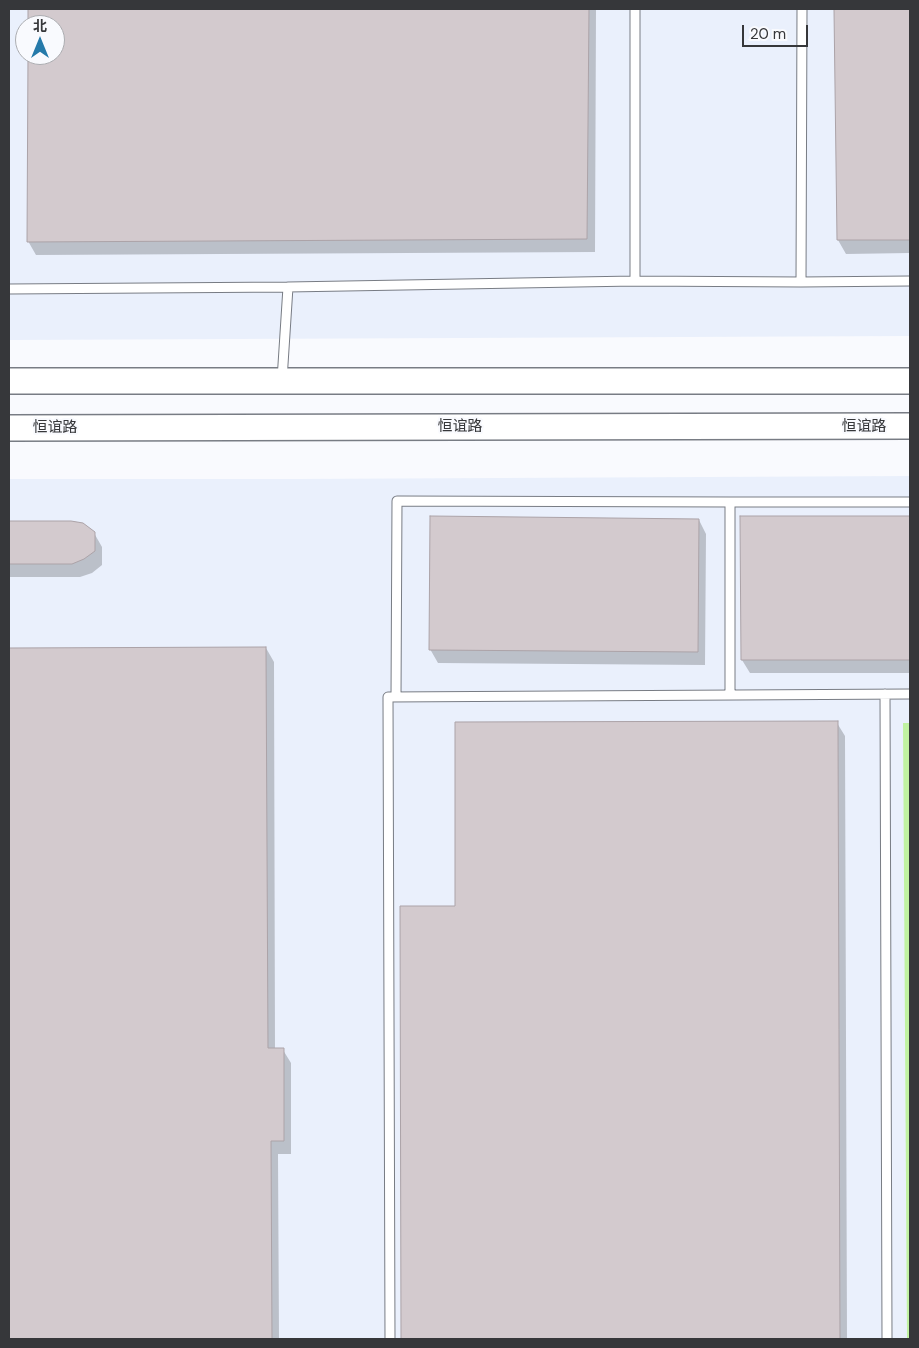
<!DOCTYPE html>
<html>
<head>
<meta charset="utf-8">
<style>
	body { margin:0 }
	#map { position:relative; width:919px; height:1348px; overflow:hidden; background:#f9fafe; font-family:"DM Sans","Noto Sans SC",sans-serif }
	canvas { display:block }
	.frame { position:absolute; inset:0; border:10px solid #36373a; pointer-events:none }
	.north { position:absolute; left:15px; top:15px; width:50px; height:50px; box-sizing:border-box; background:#f9fafe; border:1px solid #abacb0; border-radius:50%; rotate:0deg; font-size:14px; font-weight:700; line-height:20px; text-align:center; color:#36373a }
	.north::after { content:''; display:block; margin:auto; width:18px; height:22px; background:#267aaa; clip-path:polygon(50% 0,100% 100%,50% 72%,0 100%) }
	.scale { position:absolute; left:742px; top:25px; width:66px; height:22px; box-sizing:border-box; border:2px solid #36373a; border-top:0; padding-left:6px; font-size:15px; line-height:18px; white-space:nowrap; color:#36373a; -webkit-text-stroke:4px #f9fafe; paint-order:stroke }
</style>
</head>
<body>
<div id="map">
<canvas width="919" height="1348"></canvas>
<div class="frame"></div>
<div class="north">北</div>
<div class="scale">20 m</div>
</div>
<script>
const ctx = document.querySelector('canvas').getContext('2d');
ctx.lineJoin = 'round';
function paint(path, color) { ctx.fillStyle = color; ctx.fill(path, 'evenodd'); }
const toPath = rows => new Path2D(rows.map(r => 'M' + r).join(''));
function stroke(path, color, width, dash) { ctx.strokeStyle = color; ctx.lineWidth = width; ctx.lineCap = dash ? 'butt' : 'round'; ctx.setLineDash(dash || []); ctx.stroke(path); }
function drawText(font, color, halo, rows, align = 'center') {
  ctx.font = font + ' "DM Sans","Noto Sans SC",sans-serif'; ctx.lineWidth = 4; ctx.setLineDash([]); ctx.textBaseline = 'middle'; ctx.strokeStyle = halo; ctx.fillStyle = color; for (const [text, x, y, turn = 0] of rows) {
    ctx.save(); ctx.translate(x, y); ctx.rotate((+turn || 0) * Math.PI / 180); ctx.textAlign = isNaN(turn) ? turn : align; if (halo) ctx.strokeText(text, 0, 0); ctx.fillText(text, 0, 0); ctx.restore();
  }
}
const built = toPath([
	[9,9,910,9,910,336,9,340],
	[25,25,55,25,55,55,25,55],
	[910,476,910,1339,9,1339,9,479,294,479]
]);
const green = toPath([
	[903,723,910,723,910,1339,907,1339]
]);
const shadow = toPath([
	[29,9,596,9,595,252,36,255,28,241,29,55,55,55,55,25,29,25],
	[835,9,910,9,910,253,846,254,838,240],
	[741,517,910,517,910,673,750,673,742,660],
	[699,520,706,534,705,665,438,663,430,649],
	[9,522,71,522,94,533,102,547,102,565,92,573,80,577,9,577],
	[266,648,274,662,275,1050,283,1050,291,1063,291,1154,278,1154,279,1339,9,1339,9,649],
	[837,723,845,736,847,1339,402,1339,401,907,456,907]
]);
const building = toPath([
	[28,9,589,9,587,239,27,242,28,55,55,55,55,25,28,25,28,9],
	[834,9,910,9,910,240,837,240,834,9],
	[430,516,699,519,698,652,429,650,430,516],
	[740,516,910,516,910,660,741,660,740,516],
	[9,521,71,521,83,523,95,532,95,551,84,559,72,564,9,564,9,521],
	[266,647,268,1048,284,1048,284,1141,271,1141,272,1339,9,1339,9,648,266,647],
	[838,721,840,1339,401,1339,400,906,455,906,455,722,838,721]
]);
const service = toPath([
	[635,9,635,281],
	[801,282,802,9],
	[9,289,288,287,635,281,801,282,910,281],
	[282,380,288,287],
	[885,694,887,1339],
	[730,695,730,502,910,502],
	[396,697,397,501,730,502],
	[390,1339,388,697,910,694]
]);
const secondary = toPath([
	[9,381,910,381],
	[9,428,910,426]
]);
const streetNames = [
	["恒谊路",460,427],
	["恒谊路",864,427],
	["恒谊路",55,428]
];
paint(built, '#eaf0fc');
paint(green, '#c0f2a1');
paint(shadow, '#0003');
paint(building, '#d3cace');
stroke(building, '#aca3a8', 1);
stroke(service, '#787c84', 11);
stroke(secondary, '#787c84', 28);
stroke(service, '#fff', 9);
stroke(secondary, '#fff', 25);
drawText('15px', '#36373a', '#f9fafe', streetNames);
</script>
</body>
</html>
